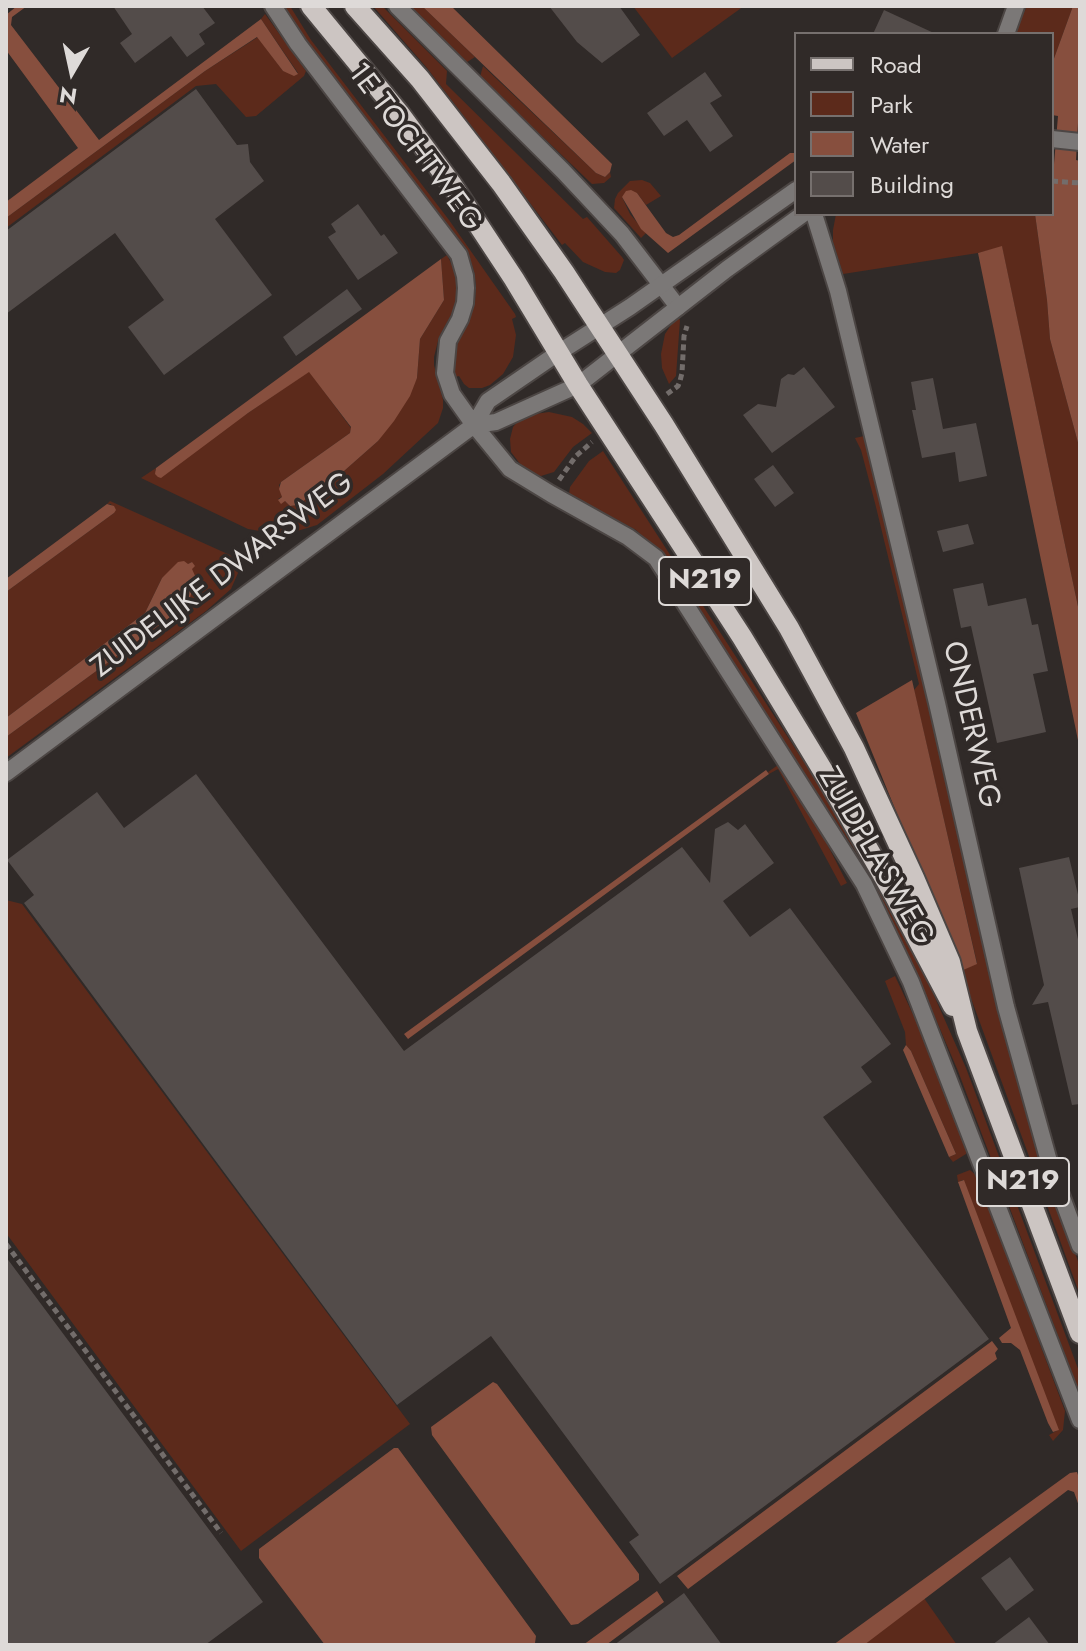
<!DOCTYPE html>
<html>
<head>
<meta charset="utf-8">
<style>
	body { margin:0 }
	#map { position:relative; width:1086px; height:1651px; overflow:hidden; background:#302a28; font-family:Jost,sans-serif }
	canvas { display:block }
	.frame { position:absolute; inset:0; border:8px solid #dedad8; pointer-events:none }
	.legend { position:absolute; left:794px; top:32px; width:260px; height:184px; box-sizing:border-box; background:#302a28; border:2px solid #76706e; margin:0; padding:10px 14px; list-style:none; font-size:24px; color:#dedad8 }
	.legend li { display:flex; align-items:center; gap:16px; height:40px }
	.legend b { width:40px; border:2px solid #76706e }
	.north { position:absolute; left:32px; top:32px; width:80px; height:80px; -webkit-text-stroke:6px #302a28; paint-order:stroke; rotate:189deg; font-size:22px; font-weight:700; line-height:32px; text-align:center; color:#dedad8 }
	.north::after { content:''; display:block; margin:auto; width:28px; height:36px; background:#dedad8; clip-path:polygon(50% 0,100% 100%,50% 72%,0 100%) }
</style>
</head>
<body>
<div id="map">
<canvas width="1086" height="1651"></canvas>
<div class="frame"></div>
<ul class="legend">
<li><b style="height:10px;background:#ccc5c2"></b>Road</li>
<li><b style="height:22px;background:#5c2a1b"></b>Park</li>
<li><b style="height:22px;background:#874f3e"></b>Water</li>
<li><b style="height:22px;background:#534c4a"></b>Building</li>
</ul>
<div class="north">N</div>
</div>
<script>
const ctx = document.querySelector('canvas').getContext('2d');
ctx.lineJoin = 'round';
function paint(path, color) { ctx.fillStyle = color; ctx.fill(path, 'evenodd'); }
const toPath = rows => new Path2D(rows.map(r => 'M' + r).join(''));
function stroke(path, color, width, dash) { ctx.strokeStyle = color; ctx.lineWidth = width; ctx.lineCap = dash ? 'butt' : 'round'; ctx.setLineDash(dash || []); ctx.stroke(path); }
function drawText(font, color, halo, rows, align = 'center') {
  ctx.font = font + ' Jost,sans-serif'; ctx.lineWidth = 7; ctx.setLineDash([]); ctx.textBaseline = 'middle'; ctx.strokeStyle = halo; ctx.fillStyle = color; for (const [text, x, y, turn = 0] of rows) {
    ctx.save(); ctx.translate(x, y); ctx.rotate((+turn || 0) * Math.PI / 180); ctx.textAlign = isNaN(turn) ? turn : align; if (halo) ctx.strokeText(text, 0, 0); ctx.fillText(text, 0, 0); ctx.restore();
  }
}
const green = toPath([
	[284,6,290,6,311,40,449,220,515,314,516,317,512,319,516,335,513,357,503,374,490,385,482,388,469,388,464,384,459,376,455,377,455,351,460,337,467,324,475,301,476,285,474,271,470,259,464,249,304,38],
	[373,6,382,6,447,71,446,84,583,219,587,217,622,257,624,260,620,270,616,273,605,272,583,262,565,243,562,245,427,68],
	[405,6,422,6,475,57,464,64],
	[633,6,744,6,672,58],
	[1027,6,1073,6,1052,64,1052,34,1014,34],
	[265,14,306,71,304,76,256,116,246,117,216,84,196,86,6,228,6,218,205,71,258,37,283,71,298,73,261,19],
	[483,66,596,173,605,177,610,172,611,177,604,183,592,184,480,77],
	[642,180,650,183,661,196,646,205,637,193,622,197,630,214,646,233,641,238,614,208,615,199,618,193,630,181],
	[836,214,1035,214,1047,300,1050,339,1080,450,1080,616,1002,247,978,253,843,274,833,242,833,230],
	[447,255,456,273,458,284,455,308,439,337,434,357,434,365,443,400,443,408,438,423,383,474,317,525,294,532,277,534,248,529,141,478,156,468,155,471,248,413,309,371,351,428,350,433,281,482,279,485,282,497,278,499,285,501,290,506,298,505,344,471,378,441,417,378,420,339,444,300,441,259],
	[677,316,680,320,676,376,669,384,662,368,661,354,665,334],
	[549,412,572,417,583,424,592,433,573,447,554,472,541,476,530,473,524,469,511,452,510,439,513,427,519,420,528,415],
	[864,436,896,561,1029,1123,1080,1267,1080,1295,961,971,977,963,914,690,919,684,875,503,861,450,855,438],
	[603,451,844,824,914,950,966,1068,1080,1374,1080,1394,958,1071,907,952,863,863,662,555,636,530,569,494,570,487,589,461],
	[110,501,230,555,237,563,238,573,231,589,206,611,6,758,6,737,188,604,192,562,162,578,145,613,6,718,6,592,114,513,111,504,107,504],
	[778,765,826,842,847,883,841,886,778,769,769,774,768,772],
	[6,900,22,904,410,1424,241,1551,6,1233],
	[895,976,924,1038,967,1150,966,1154,953,1162,949,1157,956,1154,911,1051,906,1045,905,1032,885,981],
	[970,1170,977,1176,1065,1411,1063,1430,1053,1441,1049,1435,1058,1430,963,1180,958,1182,957,1175],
	[919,1591,957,1645,844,1645]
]);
const forest = toPath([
	[1002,246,1080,616,1080,750,978,253],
	[912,680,977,964,961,971,856,713]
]);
const water = toPath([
	[17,6,27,6,12,17,11,25,99,140,261,19,298,74,294,76,283,71,257,37,205,71,6,218,6,202,78,148,6,50,6,15],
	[422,6,451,6,612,164,610,172,605,177,596,173],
	[1073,6,1080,6,1080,122,1078,123,1076,160,1080,161,1078,193,1080,194,1080,450,1050,339,1047,300,1035,214,1052,214,1052,164,1054,164,1058,116,1052,115,1052,64],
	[790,153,796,153,796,160,668,253,641,229,622,197,626,191,631,190,637,193,666,233,673,237,679,235],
	[441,259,444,300,420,339,417,378,410,396,394,421,378,441,344,471,298,505,290,506,285,501,281,504,278,500,282,497,279,489,281,482,350,433,351,427,309,372,248,413,161,478,158,477,155,474,156,468],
	[107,504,114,506,116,510,114,513,6,592,6,579],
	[184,561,188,564,192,562,195,566,192,569,196,578,188,604,6,737,6,718,145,613,162,578,178,562],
	[766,770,769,774,408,1039,404,1034],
	[906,1045,911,1051,956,1154,949,1157,903,1050],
	[964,1180,1059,1430,1053,1432,1048,1423,1020,1350,1011,1343,1002,1343,999,1338,1011,1328,958,1182],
	[992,1341,998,1349,995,1353,997,1359,688,1589,677,1576],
	[493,1382,497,1384,639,1574,639,1580,578,1624,571,1625,432,1435,431,1427],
	[394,1448,398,1448,536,1636,535,1643,532,1645,325,1645,259,1558,259,1549],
	[1077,1472,1080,1481,1080,1509,1074,1492,1068,1490,864,1645,833,1645,1070,1473],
	[657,1591,664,1602,606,1645,583,1645]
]);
const building = toPath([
	[113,6,202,6,215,23,199,34,205,44,187,57,171,36,135,63,120,43,132,34],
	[549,6,619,6,640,35,602,63,577,42],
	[884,10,936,34,873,34],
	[705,72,722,96,710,103,733,136,710,152,687,120,664,136,647,113],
	[196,89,237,145,248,144,250,162,264,181,215,219,272,295,164,375,128,327,164,300,115,233,6,314,6,231],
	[358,204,381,236,384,234,398,253,358,280,328,237,336,232,331,224],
	[347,289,362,309,296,356,283,337],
	[804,367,835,407,772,453,743,415,758,404,776,407,781,379,788,374,794,375],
	[933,378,943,429,976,423,987,476,959,482,955,452,922,458,912,410,916,410,911,382],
	[773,465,794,493,775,507,754,479],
	[968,524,974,544,943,552,937,531],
	[983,583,988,606,1026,598,1032,625,1038,624,1048,671,1033,674,1046,732,997,743,971,626,961,628,953,589],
	[196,774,404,1051,682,847,710,883,715,829,728,822,738,830,745,824,774,863,723,901,750,937,790,908,891,1044,861,1067,872,1082,823,1117,989,1339,660,1584,629,1542,639,1535,491,1336,397,1405,24,903,34,895,7,860,97,792,124,828],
	[1069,857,1080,903,1080,907,1071,909,1080,948,1080,1104,1072,1105,1048,1002,1032,1005,1044,985,1019,868],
	[6,1257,263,1602,205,1645,6,1645],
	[1010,1557,1034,1590,1006,1611,981,1578],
	[684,1593,722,1645,614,1645],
	[1029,1617,1050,1645,992,1645]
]);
const path = toPath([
	[1052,181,1080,183],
	[1079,266,1080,266],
	[667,394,678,386,680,381,682,373,684,336,687,326],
	[559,480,576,456,592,442],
	[6,1244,221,1533]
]);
const minor = toPath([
	[273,6,298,44,459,255,465,276,466,288,465,303,460,319,448,341,445,373,452,394,474,425,510,469,551,494,628,537,656,558,864,884,911,982,1080,1420],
	[397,6,563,171,622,234,678,307],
	[1006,34,1016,6],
	[814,214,838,291,888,498,937,703,1006,1007,1050,1165,1080,1246],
	[474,425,496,422,578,385],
	[6,773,474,425,488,401,558,353]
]);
const tertiary = toPath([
	[1052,139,1080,142],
	[558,353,630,307,796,190],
	[578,385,727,269,803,214]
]);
const primary = toPath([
	[311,6,399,113,452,185,514,279,578,385,742,637,828,779,895,896,953,1006],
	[355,6,420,79,501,183,564,272,664,425,789,628,854,748,914,878,950,962,967,1031,1080,1333]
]);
const shields = [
	[705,581,92],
	[1023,1182,92]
];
const shieldNames = [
	["N219",705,581],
	["N219",1023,1182]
];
const streetNames = [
	["1E TOCHTWEG",414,148,53],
	["ZUIDELIJKE DWARSWEG",223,576,-37],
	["ONDERWEG",970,725,77],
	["ZUIDPLASWEG",875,857,60]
];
paint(green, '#5c2a1b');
paint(forest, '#844c3b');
paint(water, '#874f3e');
paint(building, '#534c4a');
stroke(minor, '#4c4644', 20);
stroke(tertiary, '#4c4644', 20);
stroke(primary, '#4c4644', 24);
stroke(path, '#736d6b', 5, [6, 4]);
stroke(minor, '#7b7877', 16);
stroke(tertiary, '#7b7877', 16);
stroke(primary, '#ccc5c2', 20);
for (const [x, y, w] of shields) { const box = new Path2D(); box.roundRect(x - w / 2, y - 24, w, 48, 6); ctx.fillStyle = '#302a28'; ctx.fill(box); stroke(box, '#dedad8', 2); }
drawText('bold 28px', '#dedad8', null, shieldNames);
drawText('30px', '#dedad8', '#302a28', streetNames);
</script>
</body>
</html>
